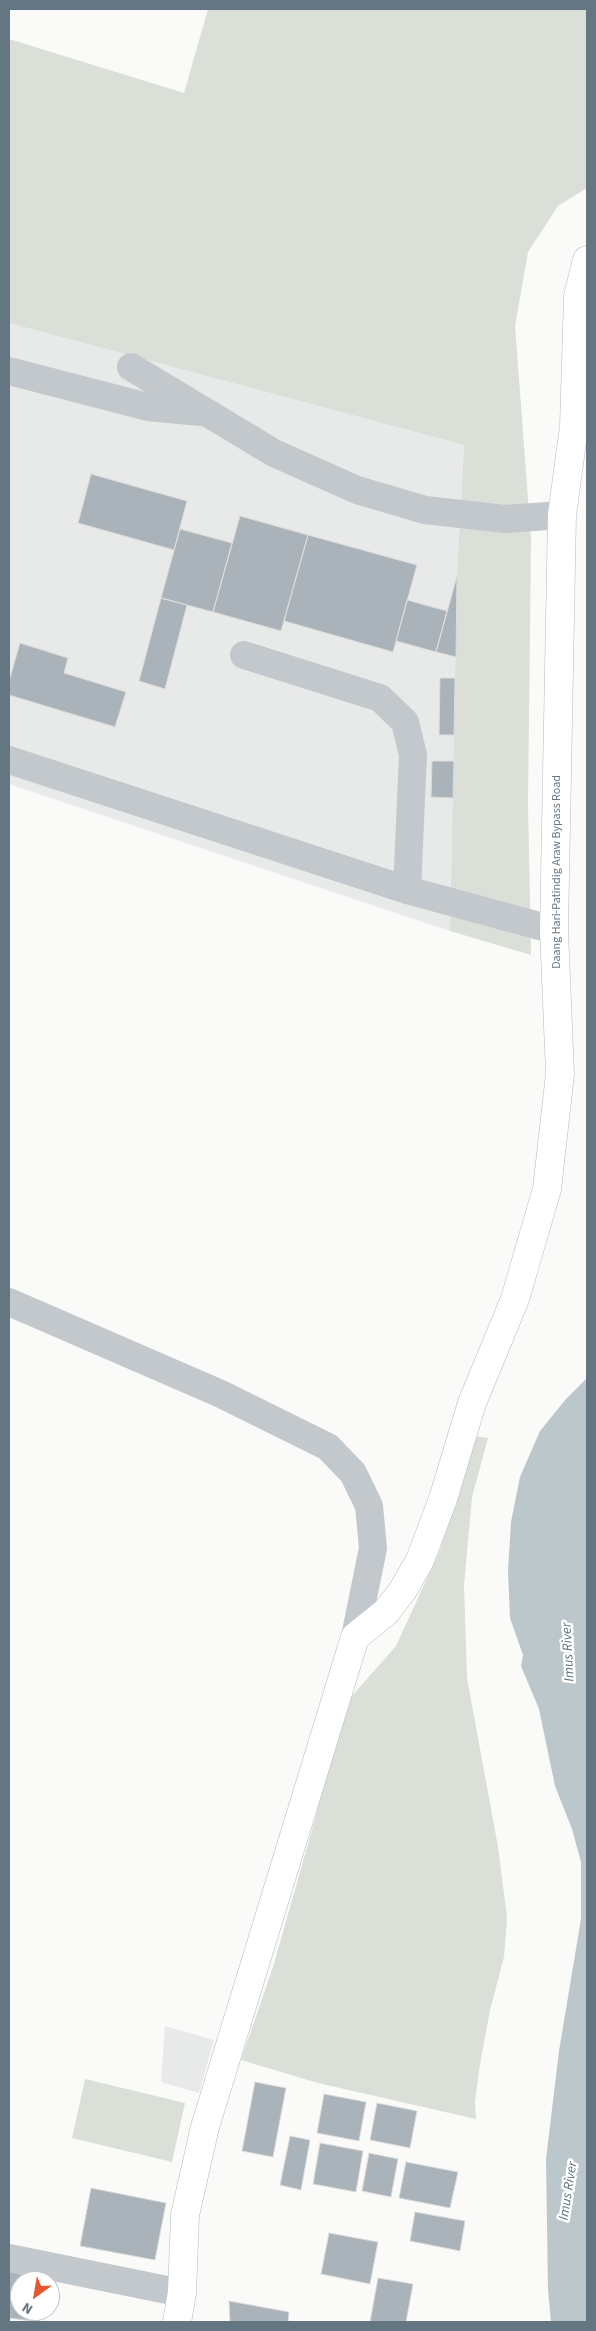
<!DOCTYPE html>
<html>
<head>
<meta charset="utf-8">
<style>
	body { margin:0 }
	#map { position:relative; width:596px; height:2331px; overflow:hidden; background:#fafaf8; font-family:"Source Sans 3",sans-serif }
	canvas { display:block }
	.frame { position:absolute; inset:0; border:10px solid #657683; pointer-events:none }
	.north { position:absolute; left:10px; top:2271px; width:50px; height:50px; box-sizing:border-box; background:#fff; border:1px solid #c1c8cd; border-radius:50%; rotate:212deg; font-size:14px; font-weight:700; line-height:20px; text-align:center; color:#657683 }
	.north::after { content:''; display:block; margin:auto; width:18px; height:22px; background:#e4572e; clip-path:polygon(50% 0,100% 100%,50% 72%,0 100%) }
</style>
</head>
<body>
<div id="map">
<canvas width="596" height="2331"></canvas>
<div class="frame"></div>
<div class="north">N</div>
</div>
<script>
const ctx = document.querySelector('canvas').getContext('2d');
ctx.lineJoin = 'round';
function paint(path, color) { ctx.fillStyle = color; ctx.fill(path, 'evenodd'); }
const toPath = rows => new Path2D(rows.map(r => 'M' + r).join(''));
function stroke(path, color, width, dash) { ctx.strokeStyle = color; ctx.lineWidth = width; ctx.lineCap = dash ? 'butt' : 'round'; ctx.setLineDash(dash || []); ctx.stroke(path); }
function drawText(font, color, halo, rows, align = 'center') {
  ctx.font = font + ' "Source Sans 3",sans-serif'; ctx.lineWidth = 5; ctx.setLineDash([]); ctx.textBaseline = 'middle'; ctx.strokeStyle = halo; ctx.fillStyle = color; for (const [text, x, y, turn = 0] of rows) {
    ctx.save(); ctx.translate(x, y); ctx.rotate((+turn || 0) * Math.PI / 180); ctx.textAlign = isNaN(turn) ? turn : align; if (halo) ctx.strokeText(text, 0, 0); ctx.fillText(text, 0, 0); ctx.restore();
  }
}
const built = toPath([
	[9,323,464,445,457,576,450,931,9,784],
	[165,2026,214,2040,199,2093,161,2082]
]);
const green = toPath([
	[208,9,587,9,587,188,558,206,528,252,515,326,531,539,528,803,531,955,450,931,457,576,464,445,9,323,9,39,184,93],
	[466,1435,488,1438,472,1497,464,1585,467,1678,498,1847,507,1917,504,1957,490,2010,479,2070,475,2102,476,2119,318,2083,241,2060,273,1967,314,1823,344,1705,396,1646,440,1550],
	[85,2079,185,2103,172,2162,72,2138]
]);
const water = toPath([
	[587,1378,587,2322,551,2322,548,2289,546,2159,559,2051,581,1919,581,1862,572,1829,555,1786,539,1709,521,1666,523,1655,510,1618,508,1571,511,1522,520,1477,540,1431,566,1399]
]);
const building = toPath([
	[91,474,187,501,174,550,78,523,91,474],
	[240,516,308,535,281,631,213,612,240,516],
	[180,529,232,543,213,612,161,598,180,529],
	[308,535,417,565,393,652,284,621,308,535],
	[457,576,456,657,436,652,457,576],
	[161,598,187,605,165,689,139,681,161,598],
	[407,600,447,611,436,652,396,641,407,600],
	[20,643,68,658,64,673,126,692,115,727,9,695,9,681,20,643],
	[440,678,455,678,454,735,439,735,440,678],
	[432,761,454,761,453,798,431,797,432,761],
	[255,2082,286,2088,273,2157,242,2151,255,2082],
	[324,2094,366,2102,359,2141,317,2133,324,2094],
	[377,2103,417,2111,410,2148,370,2140,377,2103],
	[290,2136,310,2140,301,2190,280,2185,290,2136],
	[320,2143,363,2151,356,2192,313,2184,320,2143],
	[369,2153,398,2159,391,2197,362,2191,369,2153],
	[406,2162,458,2172,450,2208,399,2198,406,2162],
	[91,2188,166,2203,155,2260,80,2246,91,2188],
	[415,2212,465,2221,460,2251,410,2241,415,2212],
	[329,2233,378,2242,370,2284,321,2274,329,2233],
	[9,2268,47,2275,46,2281,20,2281,20,2311,41,2311,39,2322,9,2318,9,2268],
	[378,2278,413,2284,406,2322,370,2322,378,2278],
	[229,2301,289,2312,288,2322,230,2322,229,2301]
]);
const minor = toPath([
	[131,367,274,453,357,490,425,510,505,519,562,515],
	[9,371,148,407,200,412],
	[244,655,380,698,405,722,413,755,407,890],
	[9,760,407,890,554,930],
	[9,1302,221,1394,328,1447,353,1473,369,1506,373,1548,355,1637],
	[9,2258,182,2293]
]);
const major = toPath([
	[177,2322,182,2293,185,2215,205,2127,355,1637,386,1612,403,1590,420,1560,443,1499,472,1403,515,1299,547,1189,560,1074,554,930,562,515,574,427,578,296,587,260]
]);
const streetNames = [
	["Daang Hari-Patindig Araw Bypass Road",557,872,-90]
];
const waterNames = [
	["Imus River",569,1652,-93],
	["Imus River",569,2191,-81]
];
paint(built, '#e8e9e9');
paint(green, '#dadfd7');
paint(water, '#bbc7cb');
paint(building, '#aab3b9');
stroke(building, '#dcdcda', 1);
stroke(major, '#b5babe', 29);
stroke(minor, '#c3c8cc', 28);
stroke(major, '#fff', 28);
drawText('12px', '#657683', '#fff', streetNames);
drawText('italic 14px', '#60757c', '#fff', waterNames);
</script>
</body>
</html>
